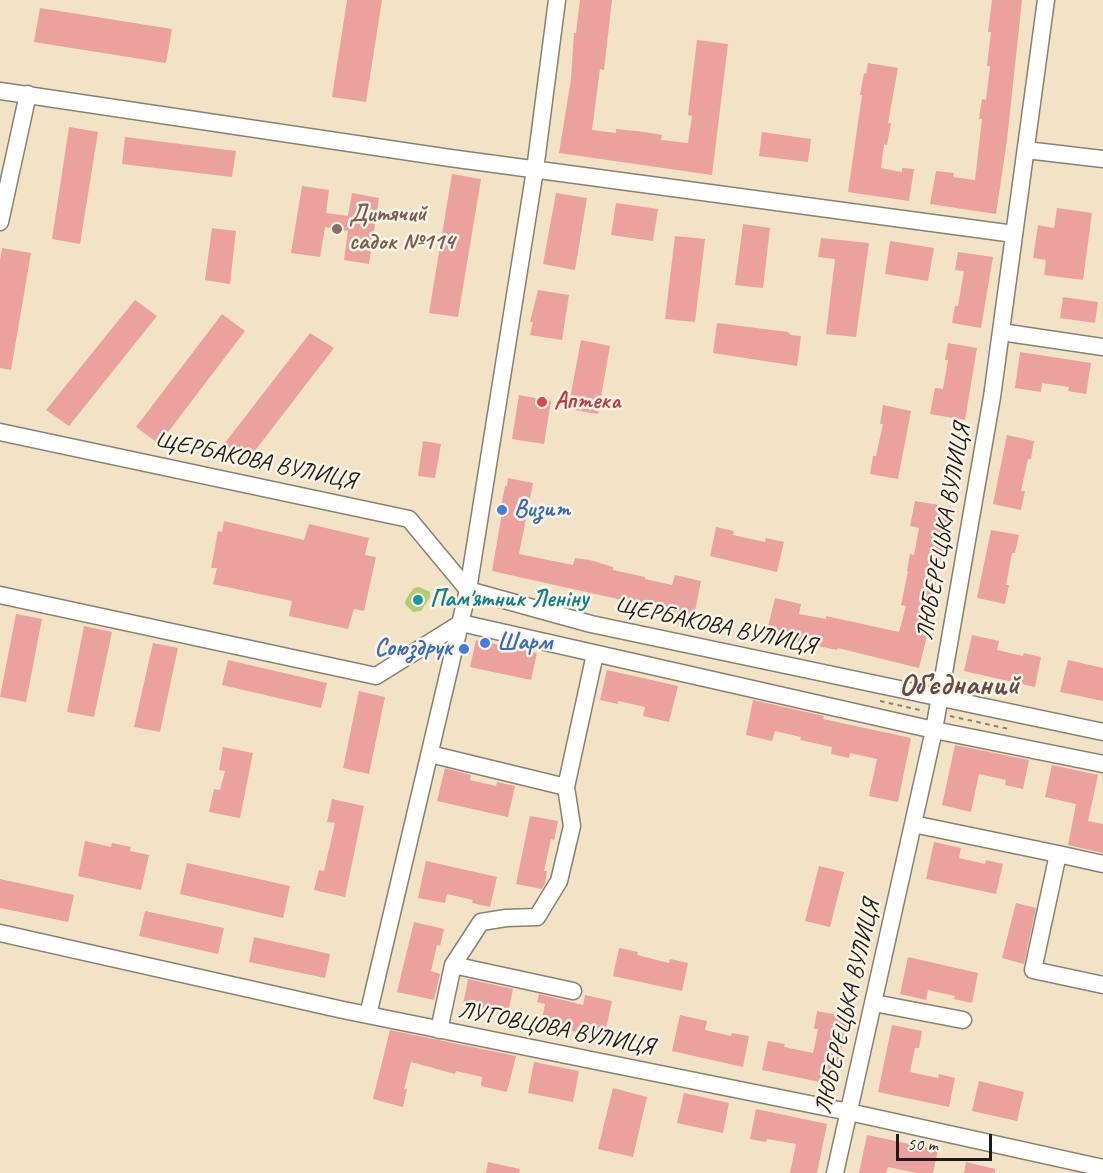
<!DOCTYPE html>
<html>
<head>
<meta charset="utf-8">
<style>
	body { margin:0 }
	#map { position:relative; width:1103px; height:1173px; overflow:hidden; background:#f3e3c6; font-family:Caveat,sans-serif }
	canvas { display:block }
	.scale { position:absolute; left:896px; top:1134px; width:96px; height:27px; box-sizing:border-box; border:3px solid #1c1c1c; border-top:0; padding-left:8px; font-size:18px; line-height:21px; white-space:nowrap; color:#1c1c1c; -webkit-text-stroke:4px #fcf5e5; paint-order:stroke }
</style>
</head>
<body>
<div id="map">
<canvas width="1103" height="1173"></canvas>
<div class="scale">50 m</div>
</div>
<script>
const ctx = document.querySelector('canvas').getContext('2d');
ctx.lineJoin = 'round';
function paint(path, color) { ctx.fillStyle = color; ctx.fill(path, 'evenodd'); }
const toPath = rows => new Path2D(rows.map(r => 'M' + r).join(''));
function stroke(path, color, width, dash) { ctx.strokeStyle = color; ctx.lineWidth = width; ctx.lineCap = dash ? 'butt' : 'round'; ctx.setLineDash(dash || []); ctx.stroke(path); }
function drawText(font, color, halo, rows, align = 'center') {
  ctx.font = font + ' Caveat,sans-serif'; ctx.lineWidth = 5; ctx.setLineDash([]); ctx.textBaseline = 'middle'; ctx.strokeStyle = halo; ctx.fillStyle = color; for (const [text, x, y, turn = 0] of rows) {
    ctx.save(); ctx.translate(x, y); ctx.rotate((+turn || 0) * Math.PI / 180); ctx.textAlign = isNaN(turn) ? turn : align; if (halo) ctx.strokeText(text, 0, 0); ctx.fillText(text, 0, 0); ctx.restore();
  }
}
const green = toPath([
	[419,587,430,592,430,597,421,611,413,612,405,604,406,599,414,588]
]);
const building = toPath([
	[347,0,382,0,366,102,332,97],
	[580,0,612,0,604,70,600,69,592,130,616,133,616,129,645,132,662,135,661,140,688,143,692,116,688,115,697,40,728,44,712,175,559,153,571,79,574,33,576,33],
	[992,0,1022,0,1007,140,996,214,930,204,936,171,954,173,953,177,975,180,982,119,979,119,982,99,986,100,990,66,987,66,991,32,988,32],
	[40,8,172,29,166,63,34,42],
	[868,63,898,68,888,123,891,123,887,145,884,144,881,168,902,172,902,168,914,169,909,201,848,192,862,95,860,95,864,73,866,74],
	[69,127,98,132,80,244,52,239],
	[762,132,811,139,808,162,759,156],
	[125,137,236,151,232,177,122,164],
	[452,174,481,179,458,317,429,313],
	[302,186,329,190,326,213,348,216,352,193,379,198,369,264,344,260,348,231,325,227,320,257,291,253],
	[556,193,587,198,575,270,543,264],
	[616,203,658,209,653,241,611,235],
	[1057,208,1092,213,1083,280,1044,275,1046,260,1033,258,1038,225,1054,228],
	[743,224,770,228,763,288,735,285],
	[212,228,236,231,230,284,205,280],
	[675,236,705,239,695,322,665,319],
	[821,238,869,243,856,337,826,334,835,259,818,257],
	[890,241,934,248,928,281,885,274],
	[2,248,31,253,11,370,0,368,0,261],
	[958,252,993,257,981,328,952,323,955,306,958,306,964,271,955,270],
	[538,290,569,295,562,340,530,335,533,322,530,322],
	[1063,297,1098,302,1095,323,1060,318],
	[135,300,157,316,69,426,46,410],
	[222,314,245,331,159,444,136,427],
	[717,323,788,332,791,335,801,336,797,366,713,353],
	[310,333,334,348,247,461,224,444],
	[581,340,610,346,598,414,568,409],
	[948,343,977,348,965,420,930,414,935,388,943,389,948,360,945,360],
	[1020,352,1091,363,1086,394,1068,391,1069,387,1042,383,1041,392,1015,388],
	[519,395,551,401,544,444,512,439],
	[883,405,911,411,898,479,870,474,873,456,876,456,883,424,880,424],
	[1007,435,1034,441,1031,459,1028,459,1021,491,1025,491,1021,510,993,504],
	[423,441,441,444,435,478,418,476],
	[508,478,533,483,519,554,573,565,575,558,590,560,613,567,613,570,645,577,645,579,672,585,675,575,701,581,694,616,492,571,502,513,500,512,505,486,507,486],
	[915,501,951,507,934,594,937,595,919,668,838,648,837,650,766,635,775,598,801,604,799,614,826,619,826,616,899,632,906,606,901,605,908,571,907,571,910,554,914,555,919,528,910,526],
	[224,521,304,540,309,524,369,538,365,555,376,557,364,611,354,609,348,629,289,616,292,601,213,584,217,568,211,568,218,531,222,532],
	[716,527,734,531,733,535,765,542,766,538,784,542,777,572,710,556],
	[991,530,1019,535,1015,553,1012,553,1006,585,1009,585,1005,604,977,598],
	[16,614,42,619,26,702,0,697],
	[84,626,112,632,94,717,67,712],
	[972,635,999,641,997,650,1023,656,1024,653,1041,657,1035,687,964,671],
	[476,640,537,653,531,680,470,667],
	[153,643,178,648,160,732,134,727],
	[228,660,327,683,321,708,222,685],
	[1068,660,1103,668,1103,701,1060,692],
	[607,670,678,686,669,722,643,716,645,707,618,701,618,704,600,700],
	[359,691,385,697,369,774,343,768],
	[753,700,824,716,823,719,911,738,898,802,869,796,877,759,850,753,849,758,831,754,832,747,800,740,801,737,775,731,772,741,746,735],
	[955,745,1029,760,1023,789,1005,785,1006,780,979,774,971,812,942,805],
	[223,747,253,753,240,818,209,812,214,789,220,790,225,771,219,770],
	[1052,765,1098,775,1088,821,1103,824,1103,853,1068,845,1076,804,1045,797],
	[445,768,471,775,470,780,496,786,497,782,515,786,508,817,437,801],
	[332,799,364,806,345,897,314,890,319,870,324,871,335,823,327,822],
	[530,816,558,821,554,840,551,839,544,871,547,871,545,884,542,889,516,884],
	[85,841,111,847,112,843,131,847,130,851,149,855,141,890,78,876],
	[934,842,961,848,959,858,985,864,986,860,1003,864,996,894,926,879],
	[426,861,497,877,490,907,472,903,473,900,447,894,445,903,418,898],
	[187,863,290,886,283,918,180,894],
	[819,866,844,872,830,927,805,921],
	[0,879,74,895,68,922,0,908],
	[1016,903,1036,908,1024,964,1002,958],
	[145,911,224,928,218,954,139,936],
	[414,922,444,929,440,946,437,945,431,971,440,974,434,1000,397,992],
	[254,937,330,954,325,978,249,962],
	[619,948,638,952,637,955,669,963,670,959,688,963,682,991,613,976],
	[908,957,978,973,972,1003,954,999,955,996,928,990,926,1000,900,994],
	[468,979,513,989,508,1014,463,1005],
	[539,994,583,1005,585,995,612,1001,604,1038,541,1024,545,1004,537,1002],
	[817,1011,848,1017,834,1085,762,1070,768,1041,785,1044,784,1047,813,1053,818,1029,814,1029],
	[680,1015,707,1021,705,1030,731,1036,732,1033,749,1036,743,1067,672,1051],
	[892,1025,922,1031,919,1048,915,1048,910,1072,938,1078,939,1074,955,1078,949,1107,878,1092],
	[390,1030,516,1056,507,1092,481,1086,482,1077,456,1071,455,1074,411,1062,404,1089,407,1089,403,1107,373,1099],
	[534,1062,579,1071,573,1102,528,1093],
	[979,1081,1024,1092,1017,1121,972,1111],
	[613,1088,647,1097,633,1157,598,1149],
	[684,1093,729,1103,723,1133,677,1123],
	[756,1109,827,1124,817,1173,790,1173,796,1144,767,1139,766,1142,750,1139],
	[867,1135,938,1150,933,1173,917,1173,888,1167,886,1173,859,1173],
	[488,1162,520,1169,519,1173,486,1173],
	[966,1162,995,1169,995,1173,964,1173]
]);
const path = toPath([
	[880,701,924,711],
	[950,716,1009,729]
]);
const minor = toPath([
	[0,91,450,158,1014,234],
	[1026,150,1103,159],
	[0,222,28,94],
	[1001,332,1103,347],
	[0,432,409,519,468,590,591,624,1103,732],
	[0,595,376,676,461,623,934,730,1103,764],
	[430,754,566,787],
	[913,824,1058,854,1033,970,1103,985],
	[1058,854,1103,864],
	[0,933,343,1010,849,1112,1103,1168],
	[453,965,573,991],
	[874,1003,963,1020],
	[368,1015,468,590,535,170,557,0],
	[439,1030,453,965,481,922,506,918,537,917,559,881,572,826,566,787,595,654],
	[835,1173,934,730,992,397,1046,0]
]);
const markers = [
	[337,229,6,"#8d6e63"],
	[542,402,6,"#e0444e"],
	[502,510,6,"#3f7fe0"],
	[418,600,6,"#0f9aa8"],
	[485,643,6,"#3f7fe0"],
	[464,649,6,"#3f7fe0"]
];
const educationNames = [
	["Дитячий",349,215],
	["садок №114",349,243]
];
const healthNames = [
	["Аптека",554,402]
];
const streetNames = [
	["ЩЕРБАКОВА ВУЛИЦЯ",256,461,12],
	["ЛЮБЕРЕЦЬКА ВУЛИЦЯ",944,532,-80],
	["ЩЕРБАКОВА ВУЛИЦЯ",716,626,12],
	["ЛЮБЕРЕЦЬКА ВУЛИЦЯ",848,1007,-77],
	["ЛУГОВЦОВА ВУЛИЦЯ",556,1029,11]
];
const shopNames = [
	["Визит",514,510],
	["Шарм",497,643],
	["Союздрук",452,649,"right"]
];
const cultureNames = [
	["Пам'ятник Леніну",430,600]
];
const districtNames = [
	["Об’єднаний",959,686]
];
paint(green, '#b3cc71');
paint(building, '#eba19e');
stroke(minor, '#888071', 19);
stroke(path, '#888071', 2, [4.5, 4.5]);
stroke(minor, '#fff', 16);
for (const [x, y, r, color] of markers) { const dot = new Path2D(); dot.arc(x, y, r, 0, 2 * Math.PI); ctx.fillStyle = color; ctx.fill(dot); stroke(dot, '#fcf5e5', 2); }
drawText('bold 24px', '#785e54', '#fcf5e5', educationNames, 'left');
drawText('bold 24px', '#be3a42', '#fcf5e5', healthNames, 'left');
drawText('24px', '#1c1c1c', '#fcf5e5', streetNames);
drawText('bold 24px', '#366cbe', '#fcf5e5', shopNames, 'left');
drawText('bold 24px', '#0d838f', '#fcf5e5', cultureNames, 'left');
drawText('bold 30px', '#644b4a', '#fcf5e5', districtNames);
</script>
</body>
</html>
